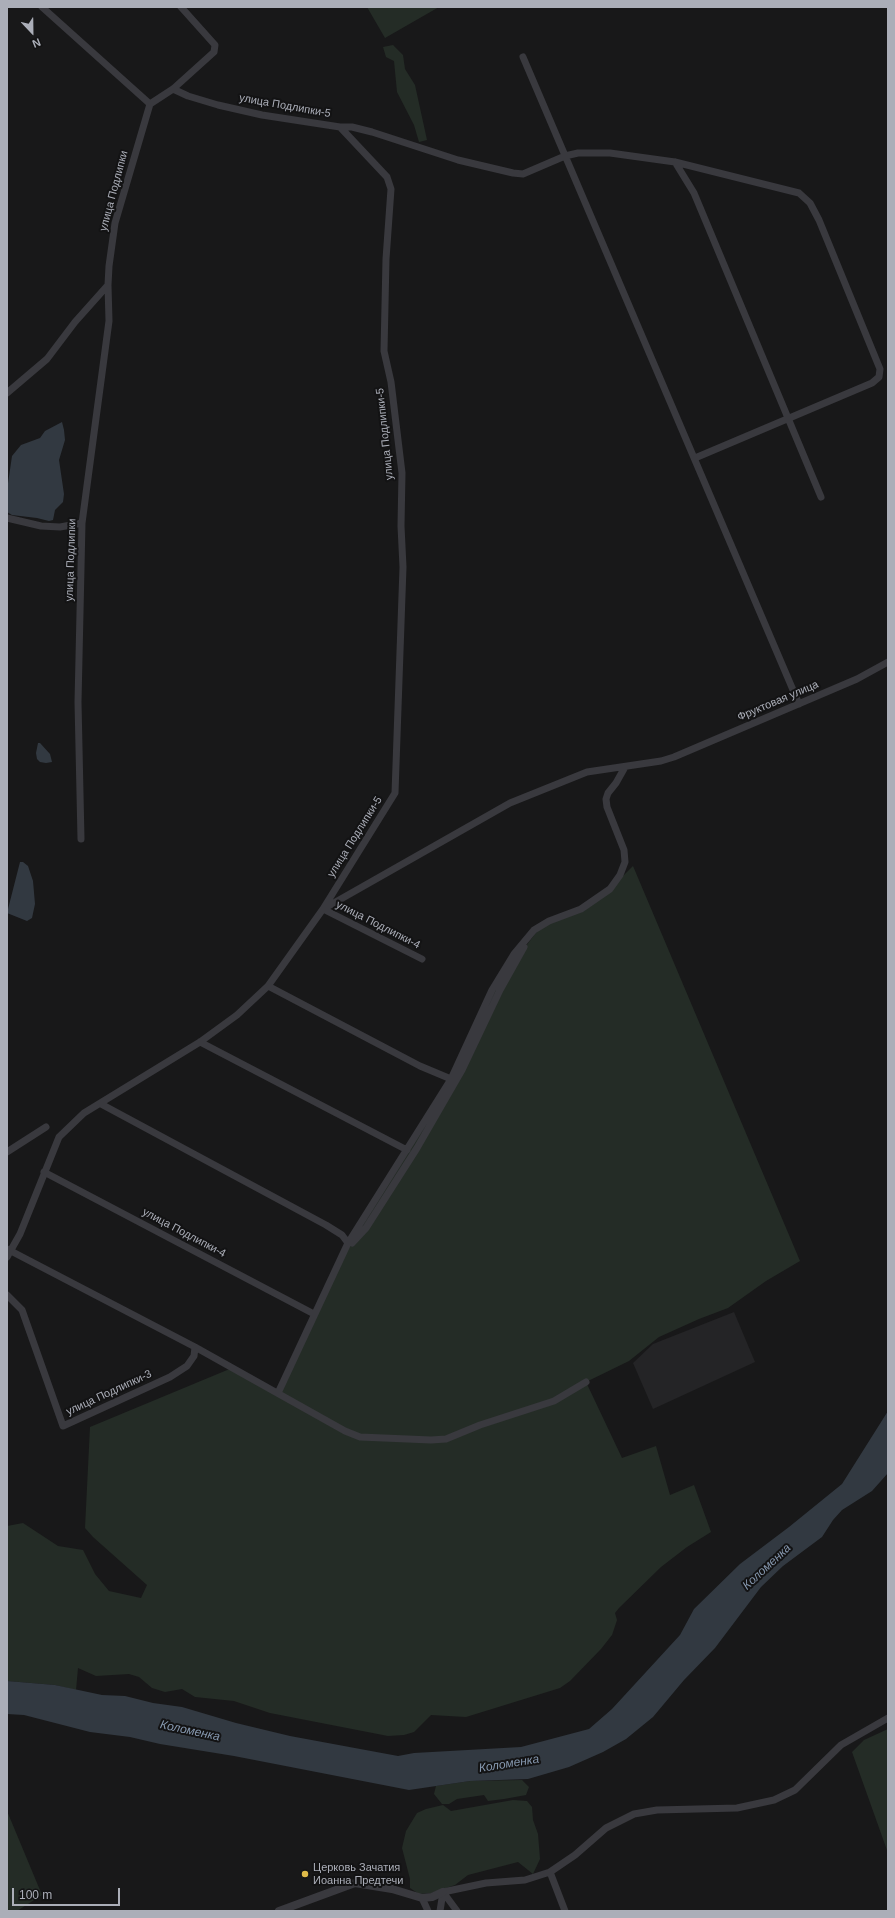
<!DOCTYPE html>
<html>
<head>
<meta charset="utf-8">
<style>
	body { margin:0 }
	#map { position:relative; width:895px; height:1918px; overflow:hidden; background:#181819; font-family:Arial,sans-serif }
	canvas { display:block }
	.frame { position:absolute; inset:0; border:8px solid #abaeb8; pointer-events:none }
	.north { position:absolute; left:12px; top:12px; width:40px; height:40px; -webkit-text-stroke:3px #131314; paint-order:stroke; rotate:158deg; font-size:11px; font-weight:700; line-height:16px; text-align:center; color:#abaeb8 }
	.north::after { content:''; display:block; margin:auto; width:14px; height:18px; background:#abaeb8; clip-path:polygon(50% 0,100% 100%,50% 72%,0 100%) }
	.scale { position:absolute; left:12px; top:1888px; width:108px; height:18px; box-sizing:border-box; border:2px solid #abaeb8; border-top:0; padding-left:5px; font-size:12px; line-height:14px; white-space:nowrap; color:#abaeb8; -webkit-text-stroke:3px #131314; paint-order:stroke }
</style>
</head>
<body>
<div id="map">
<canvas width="895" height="1918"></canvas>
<div class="frame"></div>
<div class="north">N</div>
<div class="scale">100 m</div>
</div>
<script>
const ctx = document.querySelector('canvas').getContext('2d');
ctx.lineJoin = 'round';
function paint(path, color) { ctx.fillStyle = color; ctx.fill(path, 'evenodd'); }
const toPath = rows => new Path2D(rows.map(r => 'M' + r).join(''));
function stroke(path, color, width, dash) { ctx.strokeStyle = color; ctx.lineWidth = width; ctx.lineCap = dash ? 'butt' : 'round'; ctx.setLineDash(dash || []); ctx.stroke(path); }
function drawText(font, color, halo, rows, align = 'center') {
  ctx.font = font + ' Arial,sans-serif'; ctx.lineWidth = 4; ctx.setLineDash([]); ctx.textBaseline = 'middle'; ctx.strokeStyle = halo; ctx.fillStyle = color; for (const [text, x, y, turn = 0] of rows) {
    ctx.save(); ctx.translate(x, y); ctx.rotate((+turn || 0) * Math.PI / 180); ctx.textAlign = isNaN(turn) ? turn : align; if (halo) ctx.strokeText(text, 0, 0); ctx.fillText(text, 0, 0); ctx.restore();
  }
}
const built = toPath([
	[734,1312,755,1362,653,1409,633,1363,653,1344]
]);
const green = toPath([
	[367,7,439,7,385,38],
	[393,45,403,55,405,69,415,85,427,140,419,142,414,125,397,92,394,61,386,57,383,47],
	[633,866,800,1261,766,1281,728,1308,699,1319,659,1337,629,1361,586,1382,622,1458,656,1446,670,1495,694,1485,711,1532,687,1547,661,1567,619,1608,615,1613,617,1620,612,1635,601,1649,570,1681,560,1688,466,1717,431,1715,414,1732,404,1735,388,1736,270,1713,234,1701,195,1697,182,1689,165,1692,152,1688,139,1677,129,1674,96,1676,78,1668,76,1690,55,1685,7,1681,7,1526,23,1523,58,1546,83,1550,95,1574,109,1591,141,1598,147,1585,93,1537,85,1528,90,1427,232,1368,278,1393,332,1276,451,1079,492,990,539,929,610,889],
	[888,1729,888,1853,852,1752,864,1740],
	[522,1780,529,1787,526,1795,504,1799,488,1801,484,1795,457,1799,449,1804,442,1804,434,1794,436,1786,470,1781],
	[513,1800,527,1801,532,1807,533,1820,538,1834,540,1859,533,1874,518,1862,468,1875,455,1885,431,1893,419,1894,410,1888,410,1879,402,1848,406,1831,417,1813,426,1809,443,1805,451,1811],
	[7,1811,42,1895,17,1911,7,1911]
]);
const water = toPath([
	[62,422,64,430,65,440,59,460,64,494,63,502,55,510,53,520,49,521,37,518,12,515,7,512,7,490,12,456,21,445,40,438,45,431],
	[38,743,40,743,50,754,52,762,46,763,40,762,37,759,36,753],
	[20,862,23,862,28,866,33,881,35,904,32,918,27,921,7,913],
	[888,1411,888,1473,872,1491,842,1510,833,1520,822,1537,783,1566,761,1587,715,1648,684,1680,653,1717,626,1739,603,1752,569,1767,528,1779,470,1781,409,1790,234,1756,160,1744,130,1737,90,1732,24,1715,7,1714,7,1681,55,1685,102,1695,125,1696,153,1703,182,1707,236,1723,290,1736,398,1756,414,1753,521,1747,589,1729,612,1709,680,1635,694,1609,740,1564,789,1527,842,1484]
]);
const minor = toPath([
	[523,57,799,704],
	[150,104,173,89,214,52,215,45,181,7],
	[340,127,352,127,372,132,458,160,513,173,523,174,565,156,578,153,610,153,675,162,799,193,810,203,819,220,880,369,879,377,872,383,695,458],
	[675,162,694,193,821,497],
	[7,393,47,359,75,322,108,285,109,266,115,223,150,104,42,7],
	[7,518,41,526,60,527,82,523],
	[81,839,78,702,82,523,109,321,108,285],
	[325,908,510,803,587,772,661,761,674,757,857,679,888,662],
	[323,909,422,959],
	[268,986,420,1066,451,1079],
	[200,1042,407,1150],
	[101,1104,326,1225,342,1235,348,1243],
	[7,1152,46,1127],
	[44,1172,314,1314],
	[352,1243,366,1228,417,1148,462,1070,500,990,524,947],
	[7,1249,195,1347,345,1431,360,1437,431,1440,446,1439,480,1425,554,1401,586,1382],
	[7,1257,20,1234,59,1137,84,1113,200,1042,237,1015,268,986,323,909,395,793,403,567,401,526,402,473,391,382,384,351,386,259,391,189,387,177,340,127,262,115,218,105,188,96,173,89],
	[7,1295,22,1310,63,1426,170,1377,187,1366,194,1356,195,1347],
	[278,1393,348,1243,451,1079,492,990,514,954,534,930,549,921,581,909,610,889,620,875,625,862,624,850,607,807,606,799,608,793,616,783,625,767],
	[550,1872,565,1911],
	[443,1892,486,1883,525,1880,550,1872,575,1855,606,1828,634,1814,657,1810,737,1808,774,1800,795,1790,841,1745,888,1718],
	[443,1892,457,1911],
	[422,1898,428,1911],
	[440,1911,443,1892]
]);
const tertiary = toPath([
	[279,1911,355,1883,392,1889,422,1898,432,1897,443,1892]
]);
const markers = [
	[305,1874,4,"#e0bb49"]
];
const streetNames = [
	["улица Подлипки-5",285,106,10],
	["улица Подлипки",114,191,-75],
	["улица Подлипки-5",385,434,-96],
	["улица Подлипки",71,560,-88],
	["Фруктовая улица",778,701,-23],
	["улица Подлипки-5",355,837,-58],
	["улица Подлипки-4",378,925,27],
	["улица Подлипки-4",184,1233,28],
	["улица Подлипки-3",109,1393,-25]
];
const poiNames = [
	["Церковь Зачатия",313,1868],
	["Иоанна Предтечи",313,1881]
];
const waterNames = [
	["Коломенка",767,1567,-43],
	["Коломенка",190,1731,12],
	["Коломенка",509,1764,-9]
];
paint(built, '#242426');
paint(green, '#242c26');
paint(water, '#323941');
stroke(minor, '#39393e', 7);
stroke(tertiary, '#39393e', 8);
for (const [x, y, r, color] of markers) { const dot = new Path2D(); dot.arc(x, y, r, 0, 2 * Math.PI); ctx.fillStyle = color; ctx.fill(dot); stroke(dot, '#131314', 1.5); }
drawText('11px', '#abaeb8', '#131314', streetNames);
drawText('11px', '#abaeb8', '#131314', poiNames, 'left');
drawText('italic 12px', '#8698af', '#131314', waterNames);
</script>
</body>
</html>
